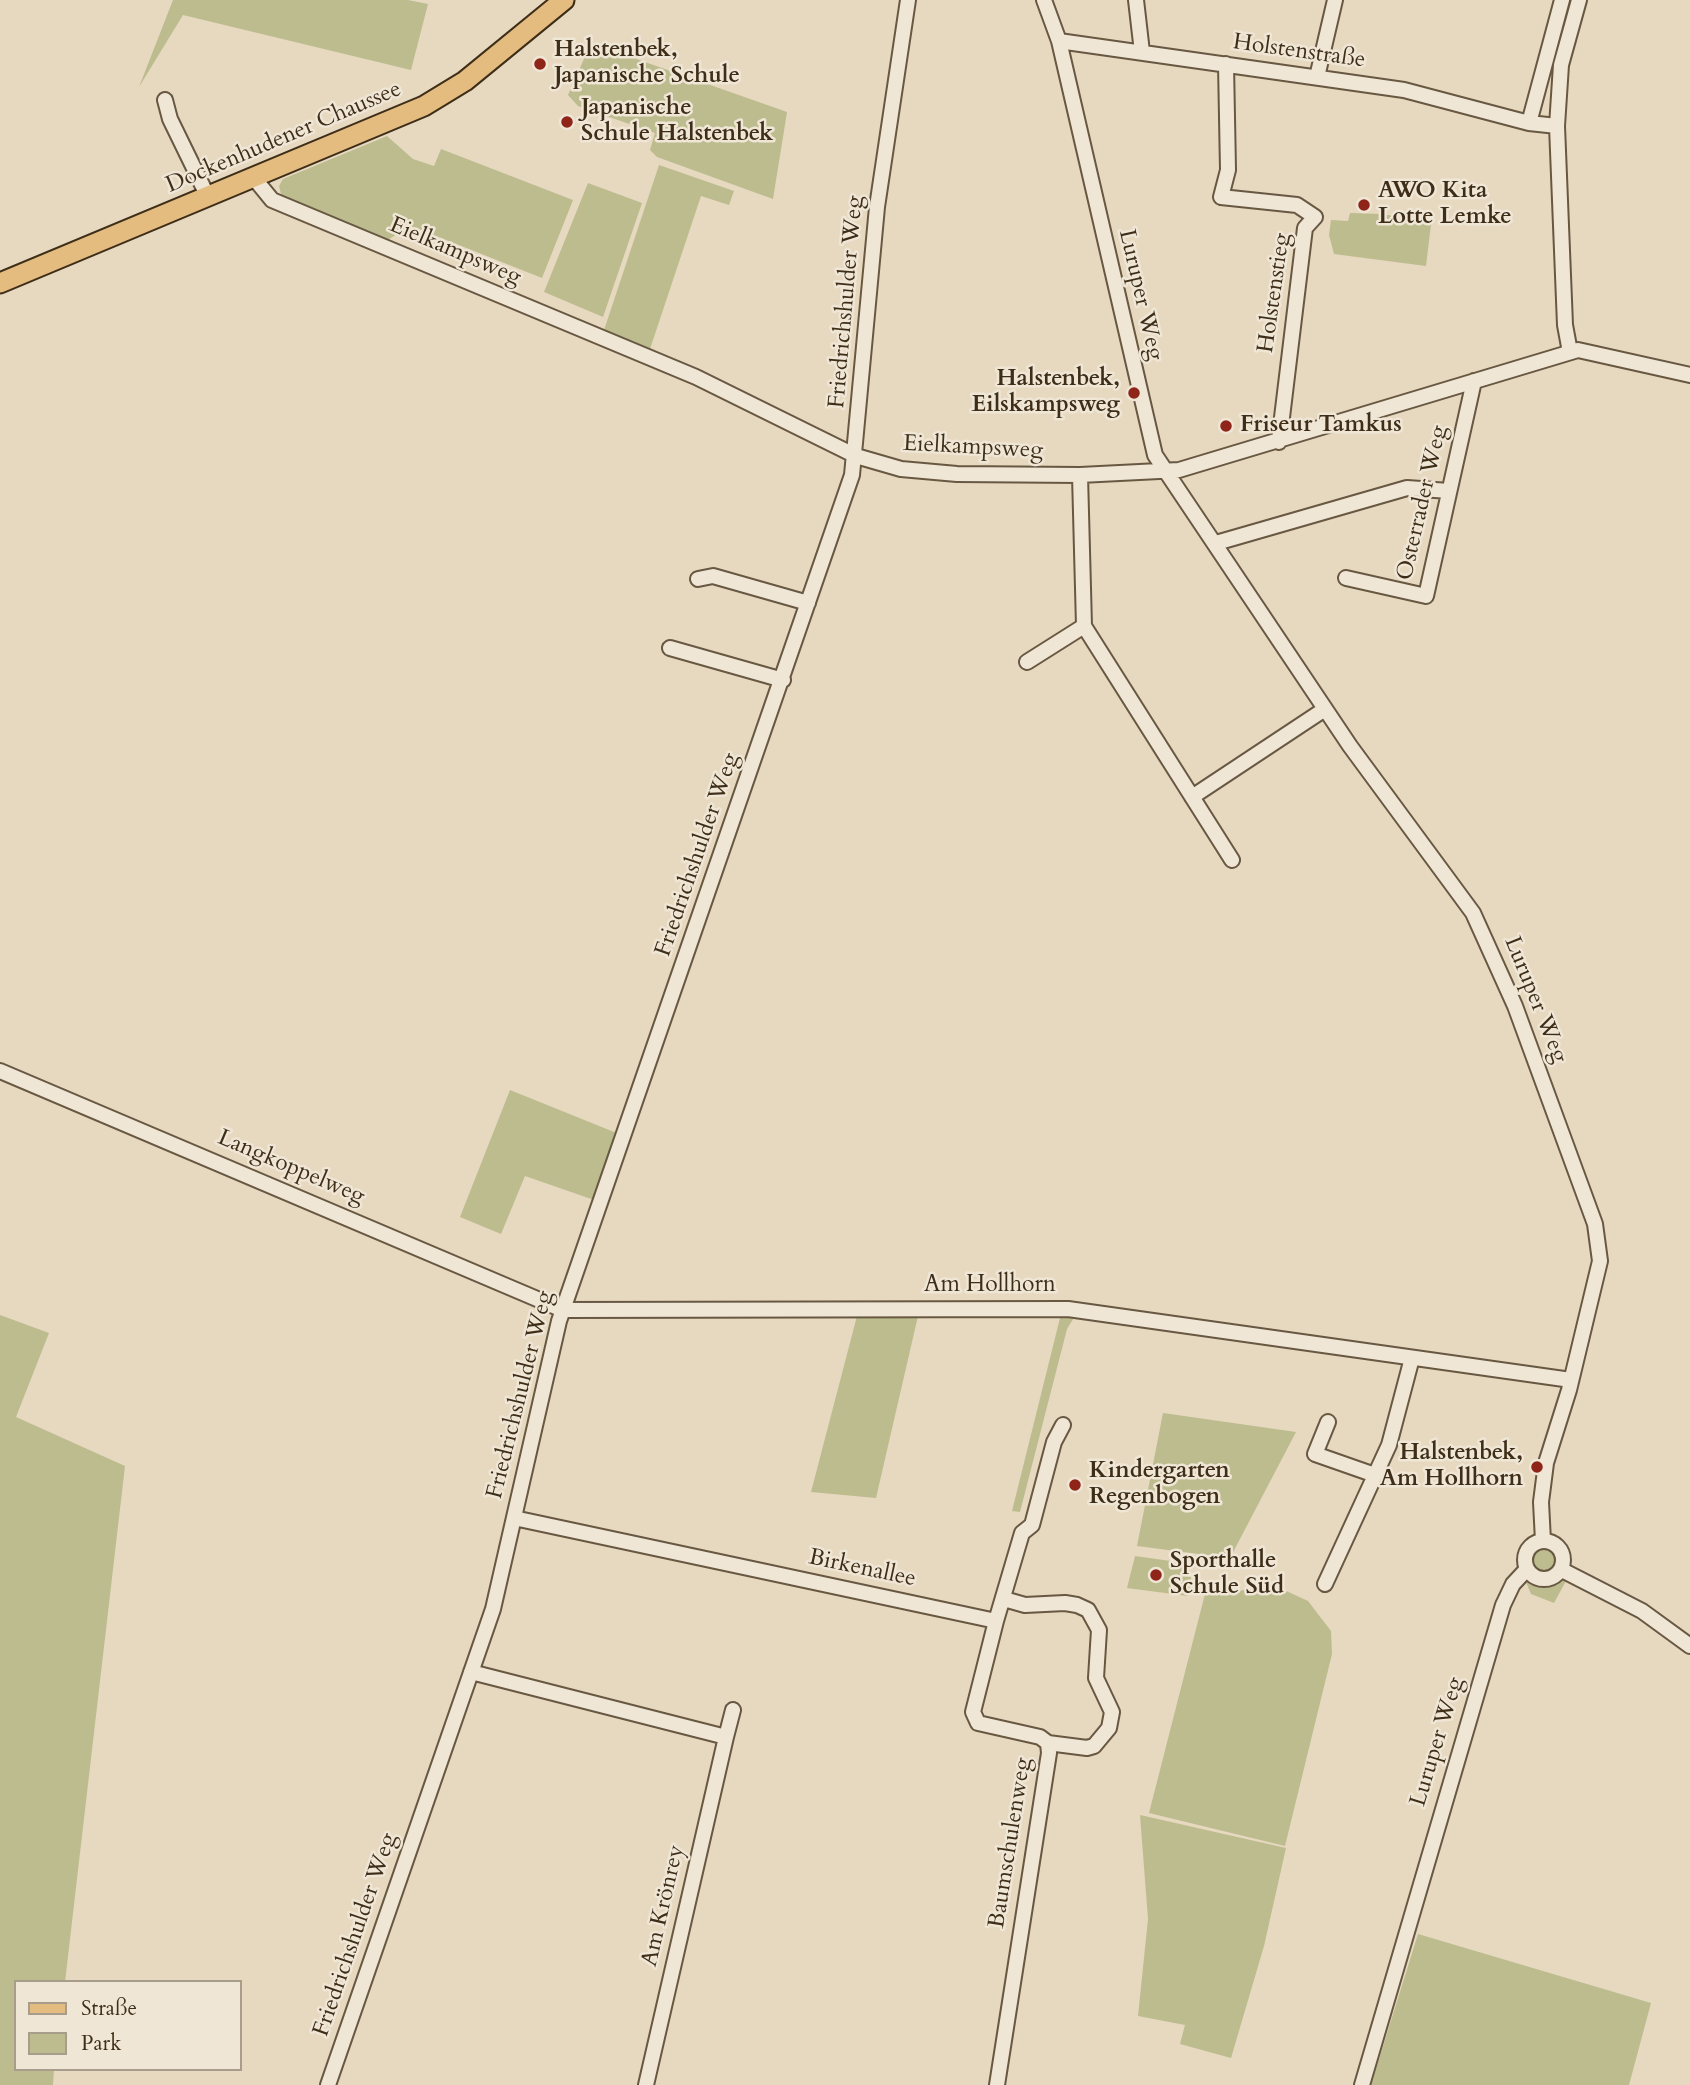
<!DOCTYPE html>
<html>
<head>
<meta charset="utf-8">
<style>
	body { margin:0 }
	#map { position:relative; width:1690px; height:2085px; overflow:hidden; background:#e7d8c0; font-family:Cardo,serif }
	canvas { display:block }
	.legend { position:absolute; left:14px; top:1980px; width:228px; height:91px; box-sizing:border-box; background:#efe6d6; border:2px solid #a89c8a; margin:0; padding:9px 12px; list-style:none; font-size:21px; color:#3e2e18 }
	.legend li { display:flex; align-items:center; gap:14px; height:35px }
	.legend b { width:35px; border:2px solid #a89c8a }
</style>
</head>
<body>
<div id="map">
<canvas width="1690" height="2085"></canvas>
<ul class="legend">
<li><b style="height:9px;background:#e4bc80"></b>Straße</li>
<li><b style="height:19px;background:#bcbc8e"></b>Park</li>
</ul>
</div>
<script>
const ctx = document.querySelector('canvas').getContext('2d');
ctx.lineJoin = 'round';
function paint(path, color) { ctx.fillStyle = color; ctx.fill(path, 'evenodd'); }
const toPath = rows => new Path2D(rows.map(r => 'M' + r).join(''));
function stroke(path, color, width, dash) { ctx.strokeStyle = color; ctx.lineWidth = width; ctx.lineCap = dash ? 'butt' : 'round'; ctx.setLineDash(dash || []); ctx.stroke(path); }
function drawText(font, color, halo, rows, align = 'center') {
  ctx.font = font + ' Cardo,serif'; ctx.lineWidth = 5; ctx.setLineDash([]); ctx.textBaseline = 'middle'; ctx.strokeStyle = halo; ctx.fillStyle = color; for (const [text, x, y, turn = 0] of rows) {
    ctx.save(); ctx.translate(x, y); ctx.rotate((+turn || 0) * Math.PI / 180); ctx.textAlign = isNaN(turn) ? turn : align; if (halo) ctx.strokeText(text, 0, 0); ctx.fillText(text, 0, 0); ctx.restore();
  }
}
const green = toPath([
	[173,0,408,0,428,4,411,70,183,15,139,87],
	[591,43,787,112,773,199,657,157,650,150,655,133,578,106,568,95],
	[387,136,413,159,434,166,441,149,573,200,542,278,411,226,384,242,287,202,281,194,279,186,283,179],
	[659,165,734,191,729,205,701,196,649,352,603,333],
	[588,183,642,203,603,317,544,292],
	[1350,213,1381,214,1394,216,1394,220,1431,224,1426,266,1334,254,1329,235,1331,220,1348,221],
	[510,1090,619,1134,597,1201,525,1176,501,1234,460,1217],
	[0,1315,49,1333,16,1417,125,1466,65,1982,16,1982,16,2069,54,2069,53,2085,0,2085],
	[857,1316,918,1316,876,1498,811,1492],
	[1075,1316,1067,1329,1020,1512,1012,1511,1060,1318],
	[1163,1413,1296,1432,1230,1558,1137,1546],
	'1532 1560a13 13 0 1 1 26 0a13 13 0 1 1-26 0Z',
	[1135,1556,1185,1563,1184,1576,1191,1577,1188,1596,1127,1588],
	[1561,1580,1566,1581,1554,1603,1531,1594,1526,1582],
	[1210,1588,1227,1593,1256,1588,1284,1590,1308,1601,1331,1631,1332,1654,1285,1846,1149,1813,1206,1590],
	[1140,1815,1286,1848,1264,1946,1231,2058,1180,2044,1185,2025,1138,2016,1148,1919],
	[1418,1934,1651,2003,1629,2085,1371,2085]
]);
const minor = toPath([
	[1044,0,1059,41,1155,455,1350,746,1473,913,1515,1006,1595,1224,1600,1261,1569,1390,1546,1463,1541,1502,1543,1541],
	[1136,0,1142,52],
	[1059,41,1404,90,1529,123,1557,126],
	[1226,64,1228,170,1221,197,1297,205,1315,217,1305,228,1279,442],
	[1317,77,1335,0],
	[165,100,170,119,208,197],
	[1529,123,1562,0],
	[254,178,272,200,696,377,856,456,901,469,957,474,1080,475,1179,470,1578,350,1690,375],
	[1570,352,1565,325,1557,126,1561,65,1579,0],
	[1080,475,1084,626,1232,860],
	[1216,543,1407,488,1449,491],
	[1346,578,1426,596,1474,381],
	[698,579,713,576,808,603],
	[670,648,783,680],
	[1027,662,1084,626],
	[1192,797,1325,709],
	[0,1071,563,1310,1068,1309,1571,1380],
	[1328,1422,1315,1454,1375,1475],
	[514,1518,996,1621,1022,1533,1032,1525,1054,1442,1063,1425],
	'1525 1560a19 19 0 1 1 38 0a19 19 0 1 1-38 0Z',
	[1562,1570,1642,1611,1690,1646],
	[1325,1584,1389,1445,1412,1358],
	[1004,1599,1025,1605,1065,1603,1077,1605,1088,1610,1099,1630,1096,1678,1112,1712,1109,1728,1094,1746,1087,1748,1048,1743],
	[996,1621,973,1712,978,1723,1040,1737,1048,1743,1049,1753,997,2085],
	[471,1672,726,1737,646,2085],
	[726,1737,733,1710],
	[328,2085,493,1609,559,1321,852,475,877,207,908,0],
	[1362,2085,1503,1605,1513,1584,1527,1569]
]);
const major = toPath([
	[0,283,424,106,465,81,564,0]
]);
const markers = [
	[540,64,7,"#8f2418"],
	[567,122,7,"#8f2418"],
	[1364,205,7,"#8f2418"],
	[1134,393,7,"#8f2418"],
	[1226,426,7,"#8f2418"],
	[1537,1467,7,"#8f2418"],
	[1075,1485,7,"#8f2418"],
	[1156,1575,7,"#8f2418"]
];
const poiNames = [
	["Halstenbek,",554,51],
	["Japanische Schule",554,77],
	["Japanische",581,109],
	["Schule Halstenbek",581,135],
	["AWO Kita",1378,192],
	["Lotte Lemke",1378,218],
	["Halstenbek,",1120,380,"right"],
	["Eilskampsweg",1120,406,"right"],
	["Friseur Tamkus",1240,426],
	["Halstenbek,",1523,1454,"right"],
	["Am Hollhorn",1523,1480,"right"],
	["Kindergarten",1089,1472],
	["Regenbogen",1089,1498],
	["Sporthalle",1170,1562],
	["Schule Süd",1170,1588]
];
const streetNames = [
	["Holstenstraße",1299,52,8],
	["Dockenhudener Chaussee",284,138,-23],
	["Eielkampsweg",455,252,23],
	["Holstenstieg",1275,293,-82],
	["Luruper Weg",1140,295,77],
	["Friedrichshulder Weg",847,302,-85],
	["Eielkampsweg",973,448,3],
	["Osterrader Weg",1423,503,-77],
	["Friedrichshulder Weg",698,855,-71],
	["Luruper Weg",1535,1000,68],
	["Langkoppelweg",291,1168,23],
	["Am Hollhorn",990,1286],
	["Friedrichshulder Weg",521,1395,-76],
	["Birkenallee",862,1569,12],
	["Luruper Weg",1438,1742,-73],
	["Baumschulenweg",1011,1843,-81],
	["Am Krönrey",664,1906,-77],
	["Friedrichshulder Weg",356,1935,-71]
];
paint(green, '#bcbc8e');
stroke(minor, '#685842', 18);
stroke(major, '#3e2e18', 23);
stroke(minor, '#efe6d6', 14);
stroke(major, '#e4bc80', 19);
for (const [x, y, r, color] of markers) { const dot = new Path2D(); dot.arc(x, y, r, 0, 2 * Math.PI); ctx.fillStyle = color; ctx.fill(dot); stroke(dot, '#efe6d6', 2.5); }
drawText('bold 23px', '#3e2e18', '#efe6d6', poiNames, 'left');
drawText('23px', '#3e2e18', '#efe6d6', streetNames);
</script>
</body>
</html>
